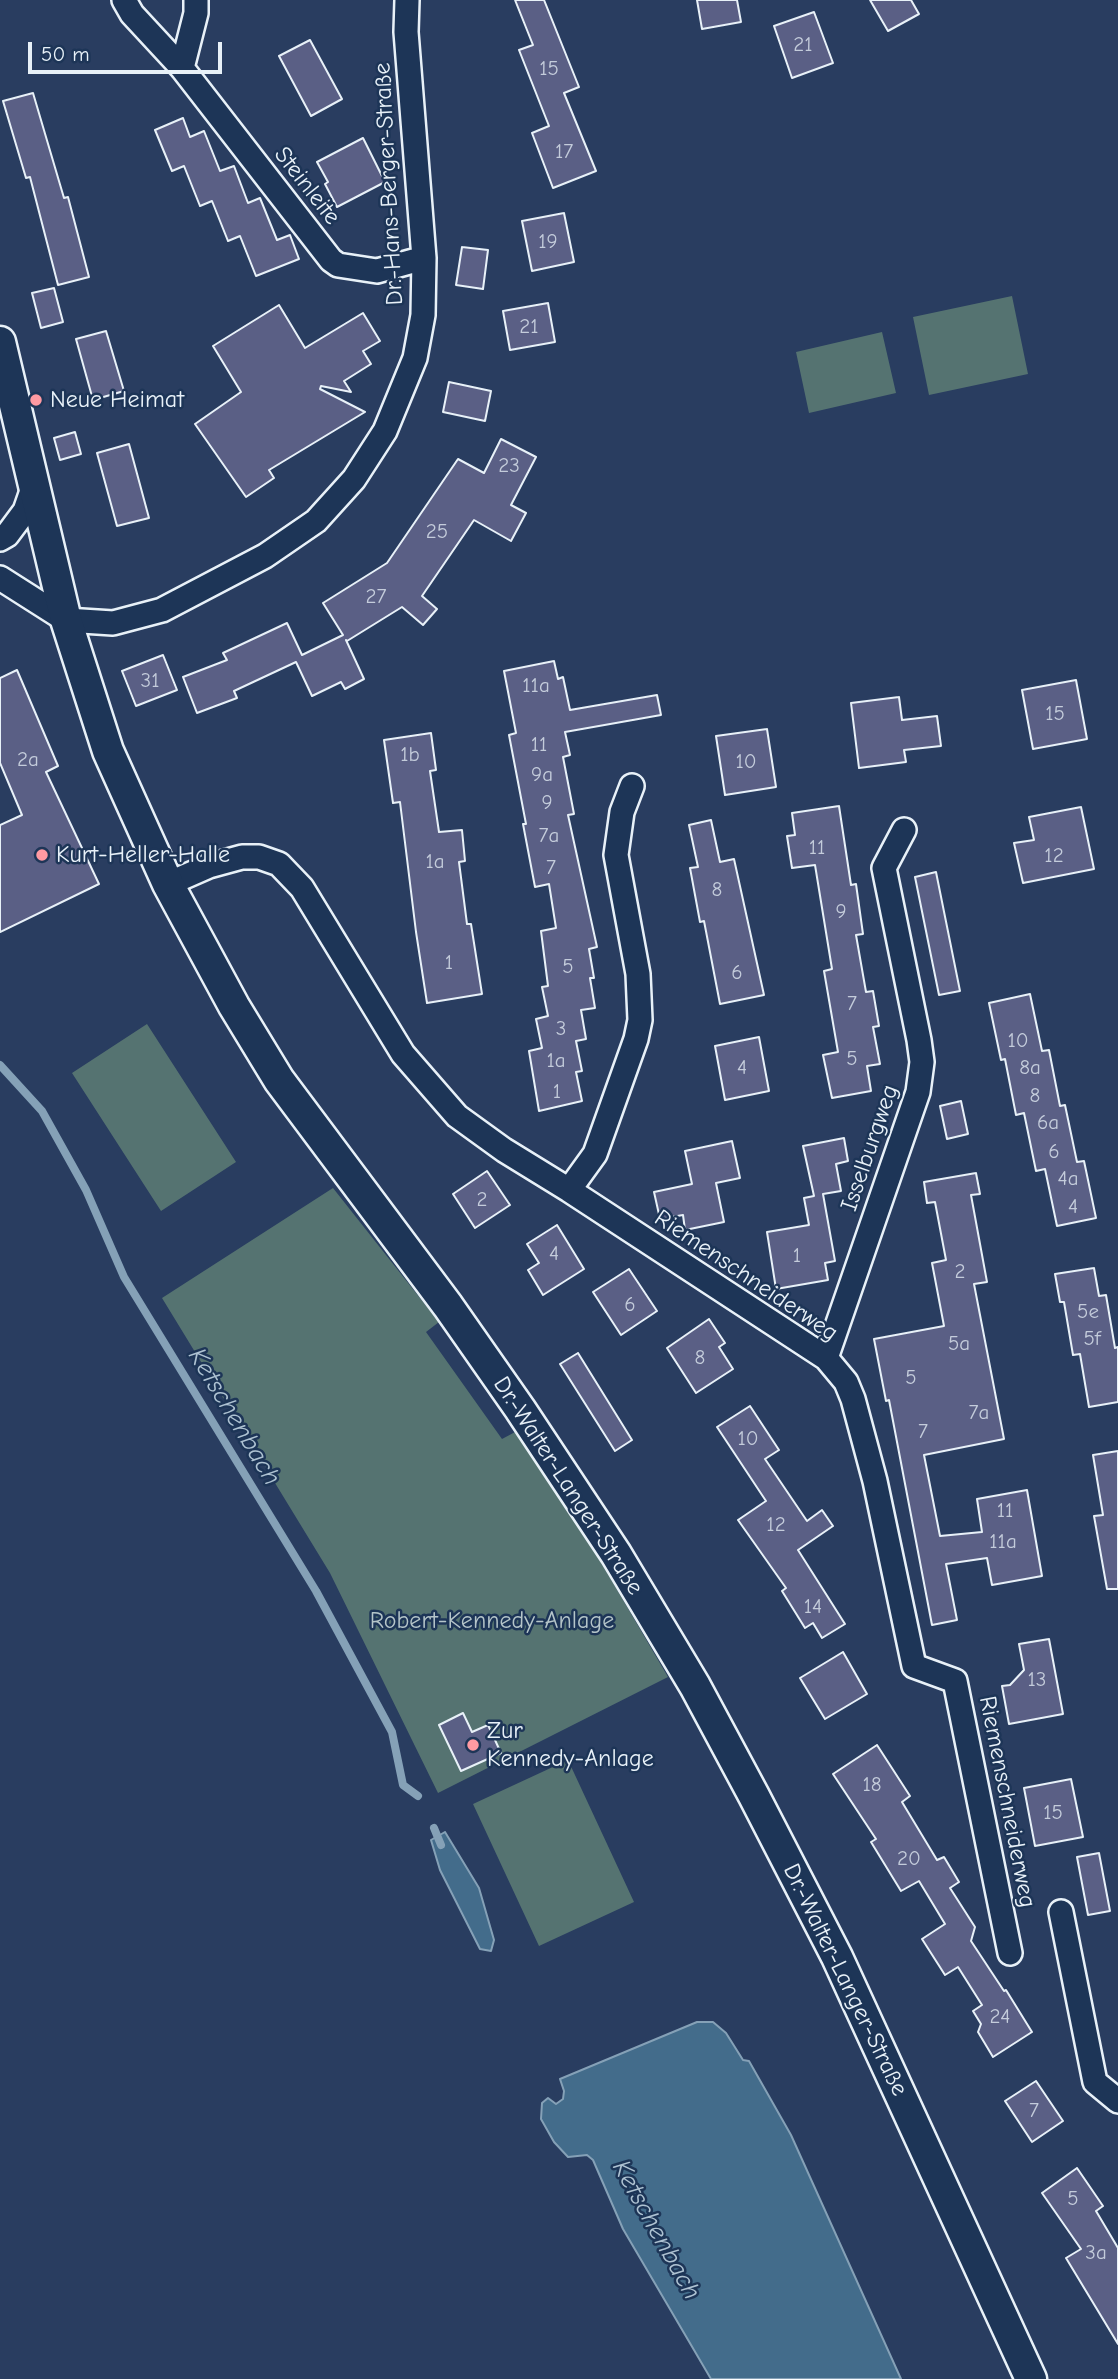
<!DOCTYPE html>
<html>
<head>
<meta charset="utf-8">
<style>
	body { margin:0 }
	#map { position:relative; width:1118px; height:2379px; overflow:hidden; background:#293d60; font-family:"Comic Neue",sans-serif }
	canvas { display:block }
	.scale { position:absolute; left:28px; top:42px; width:194px; height:32px; box-sizing:border-box; border:4px solid #e8f1f8; border-top:0; padding-left:9px; font-size:21px; line-height:24px; white-space:nowrap; color:#e8f1f8; -webkit-text-stroke:5px #1d3557; paint-order:stroke }
</style>
</head>
<body>
<div id="map">
<canvas width="1118" height="2379"></canvas>
<div class="scale">50 m</div>
</div>
<script>
const ctx = document.querySelector('canvas').getContext('2d');
ctx.lineJoin = 'round';
function paint(path, color) { ctx.fillStyle = color; ctx.fill(path, 'evenodd'); }
const toPath = rows => new Path2D(rows.map(r => 'M' + r).join(''));
function stroke(path, color, width, dash) { ctx.strokeStyle = color; ctx.lineWidth = width; ctx.lineCap = dash ? 'butt' : 'round'; ctx.setLineDash(dash || []); ctx.stroke(path); }
function drawText(font, color, halo, rows, align = 'center') {
  ctx.font = font + ' "Comic Neue",sans-serif'; ctx.lineWidth = 5; ctx.setLineDash([]); ctx.textBaseline = 'middle'; ctx.strokeStyle = halo; ctx.fillStyle = color; for (const [text, x, y, turn = 0] of rows) {
    ctx.save(); ctx.translate(x, y); ctx.rotate((+turn || 0) * Math.PI / 180); ctx.textAlign = isNaN(turn) ? turn : align; if (halo) ctx.strokeText(text, 0, 0); ctx.fillText(text, 0, 0); ctx.restore();
  }
}
const green = toPath([
	[1012,296,1028,374,929,395,913,317],
	[882,332,896,393,809,413,796,352],
	[147,1024,236,1162,161,1211,72,1073],
	[333,1188,439,1322,426,1332,502,1439,517,1431,563,1497,668,1677,438,1793,330,1573,162,1298],
	[568,1760,634,1902,539,1946,473,1804]
]);
const water = toPath([
	[445,1832,479,1888,494,1940,491,1951,480,1949,440,1870,431,1840,445,1832],
	[697,2022,713,2022,726,2033,743,2060,749,2061,791,2135,901,2379,711,2379,623,2229,593,2160,587,2155,568,2157,554,2142,541,2119,542,2103,548,2098,556,2104,563,2099,564,2091,560,2079,697,2022]
]);
const stream = toPath([
	[0,1065,42,1111,86,1190,124,1277,316,1591,392,1732,403,1785,418,1796],
	[434,1828,441,1845]
]);
const building = toPath([
	[515,0,544,0,579,87,564,93,596,171,553,188,532,133,549,126,519,50,533,45,515,0],
	[697,0,737,0,741,22,702,29,697,0],
	[870,0,911,0,919,14,888,31,870,0],
	[814,12,833,63,792,78,774,26,814,12],
	[310,40,342,99,311,116,279,56,310,40],
	[33,93,64,198,68,197,89,277,58,285,30,177,26,178,3,101,33,93],
	[183,118,190,137,204,131,220,171,234,166,248,203,260,198,277,240,290,235,299,259,256,276,240,236,228,241,212,201,200,206,184,166,172,171,155,130,183,118],
	[363,138,385,182,337,207,325,184,328,182,317,162,363,138],
	[564,213,574,262,532,271,522,221,564,213],
	[462,247,488,250,483,289,456,285,462,247],
	[54,288,63,322,41,328,32,293,54,288],
	[548,303,555,342,510,350,503,311,548,303],
	[279,305,305,348,363,313,380,341,363,351,371,364,344,381,351,392,321,386,320,389,365,412,269,470,274,478,246,497,195,424,241,392,213,346,279,305],
	[106,331,124,391,93,400,76,339,106,331],
	[449,382,491,391,485,421,443,412,449,382],
	[75,432,81,454,60,460,54,438,75,432],
	[501,439,536,457,511,505,526,513,511,541,474,520,422,596,437,609,423,625,402,607,347,641,346,640,364,679,345,689,341,682,312,696,296,662,234,691,237,698,197,713,183,677,227,660,223,653,287,623,302,655,343,635,323,603,387,563,458,459,484,473,501,439],
	[129,444,149,518,117,526,97,453,129,444],
	[163,655,177,690,136,706,122,671,163,655],
	[554,661,558,679,563,677,570,710,657,695,661,715,565,732,570,755,563,757,574,814,568,815,597,947,589,949,594,978,590,978,595,1008,581,1010,586,1039,576,1041,582,1071,576,1072,582,1101,539,1111,529,1051,542,1048,536,1019,548,1016,542,987,548,986,541,931,556,928,549,884,535,887,523,824,526,824,509,735,516,733,504,671,554,661],
	[17,670,58,766,46,772,99,884,0,932,0,825,22,815,0,763,0,678,17,670],
	[1076,680,1087,739,1033,749,1022,690,1076,680],
	[899,697,902,720,937,716,941,746,904,750,906,762,859,768,851,703,899,697],
	[767,729,776,787,725,795,716,736,767,729],
	[431,733,436,770,430,771,439,832,462,830,465,861,459,862,467,924,471,924,482,994,427,1003,416,932,400,802,393,803,384,740,431,733],
	[839,806,851,885,856,884,863,934,856,935,866,992,873,991,879,1026,873,1027,880,1064,867,1066,871,1091,832,1098,823,1055,838,1052,824,971,832,969,815,865,792,868,787,836,795,835,792,813,839,806],
	[1081,807,1094,869,1023,883,1014,843,1034,840,1029,817,1081,807],
	[711,820,720,862,734,859,764,995,720,1004,704,921,700,922,690,868,698,867,689,825,711,820],
	[936,872,960,991,939,995,915,877,936,872],
	[1030,994,1042,1051,1049,1050,1060,1106,1065,1105,1077,1162,1084,1161,1096,1218,1057,1226,1045,1169,1036,1171,1024,1113,1016,1115,1005,1059,1001,1060,989,1003,1030,994],
	[759,1037,769,1091,725,1100,715,1046,759,1037],
	[961,1101,968,1134,947,1139,940,1106,961,1101],
	[844,1138,848,1161,836,1164,841,1191,823,1194,835,1261,825,1263,828,1280,776,1289,767,1232,809,1225,804,1198,814,1196,803,1146,844,1138],
	[732,1141,740,1178,716,1183,724,1222,685,1230,683,1215,660,1219,654,1192,692,1184,685,1151,732,1141],
	[487,1171,510,1205,475,1228,453,1194,487,1171],
	[976,1173,980,1194,971,1195,987,1282,974,1284,1004,1439,924,1455,940,1536,982,1532,977,1499,1027,1490,1042,1576,992,1585,987,1558,946,1564,957,1620,932,1625,889,1400,886,1401,874,1339,944,1326,932,1263,946,1260,935,1202,927,1203,924,1182,976,1173],
	[557,1225,584,1269,543,1295,528,1270,539,1263,527,1244,557,1225],
	[1094,1268,1099,1296,1106,1295,1115,1348,1118,1347,1118,1402,1089,1407,1080,1354,1073,1355,1064,1302,1060,1302,1055,1274,1094,1268],
	[629,1269,657,1311,621,1335,593,1292,629,1269],
	[709,1319,725,1343,719,1347,733,1369,696,1393,667,1348,709,1319],
	[578,1353,632,1440,615,1451,560,1364,578,1353],
	[750,1406,779,1450,765,1459,807,1521,822,1510,833,1526,798,1550,845,1624,822,1638,813,1623,805,1628,782,1591,786,1588,738,1520,766,1501,717,1427,750,1406],
	[1118,1451,1118,1589,1107,1589,1094,1516,1103,1515,1093,1455,1118,1451],
	[1049,1639,1063,1714,1009,1724,1002,1686,1010,1685,1024,1670,1019,1644,1049,1639],
	[843,1652,867,1694,825,1719,800,1678,843,1652],
	[463,1713,472,1732,488,1725,501,1753,461,1771,439,1725,463,1713],
	[877,1745,910,1796,902,1802,937,1860,944,1857,959,1882,950,1888,975,1927,971,1941,1004,1991,1006,1990,1032,2032,993,2057,978,2032,981,2024,973,2011,982,2005,958,1967,945,1975,922,1939,945,1924,919,1881,901,1891,871,1842,876,1839,833,1774,877,1745],
	[1071,1779,1083,1837,1035,1846,1024,1788,1071,1779],
	[1099,1853,1110,1911,1088,1915,1077,1857,1099,1853],
	[1036,2081,1063,2121,1032,2142,1005,2101,1036,2081],
	[1077,2168,1103,2206,1096,2211,1118,2248,1118,2344,1066,2258,1081,2249,1042,2193,1077,2168]
]);
const minor = toPath([
	[124,0,132,14,182,68,331,260,338,265,377,271,424,258],
	[182,68,196,13,196,0],
	[0,539,7,535,25,511,34,485],
	[0,578,66,620,113,623,162,610,265,556,316,521,354,479,385,431,415,358,423,315,424,258,406,32,407,0],
	[168,884,209,866,242,857,259,857,279,864,302,888,403,1054,457,1116,504,1150,569,1190,826,1358,846,1382,853,1399,875,1481,914,1666,955,1681,1010,1953],
	[569,1190,595,1154,636,1039,640,1020,638,974,616,855,622,812,632,786],
	[826,1358,918,1092,922,1062,919,1040,884,868,904,830],
	[1061,1912,1095,2082,1118,2101]
]);
const tertiary = toPath([
	[0,342,66,620,108,751,168,884,234,1006,279,1080,448,1306,520,1409,616,1554,695,1686,754,1796,837,1957,1031,2379]
]);
const markers = [
	[36,400,7,"#ff9aa2"],
	[42,855,7,"#ff9aa2"],
	[473,1745,7,"#ff9aa2"]
];
const numberNames = [
	["21",803,45],
	["15",549,69],
	["17",564,152],
	["19",548,242],
	["21",529,327],
	["23",509,466],
	["25",437,532],
	["27",376,597],
	["31",150,681],
	["11a",536,686],
	["15",1055,714],
	["11",539,745],
	["1b",410,755],
	["2a",28,760],
	["10",746,762],
	["9a",542,775],
	["9",547,803],
	["7a",549,836],
	["11",817,848],
	["12",1054,856],
	["1a",435,862],
	["7",551,868],
	["8",717,890],
	["9",841,912],
	["1",449,963],
	["5",568,967],
	["6",737,973],
	["7",852,1004],
	["3",561,1029],
	["10",1018,1041],
	["5",852,1059],
	["1a",556,1061],
	["4",742,1068],
	["8a",1030,1068],
	["1",557,1092],
	["8",1035,1096],
	["6a",1048,1123],
	["6",1054,1152],
	["4a",1068,1179],
	["2",482,1200],
	["4",1073,1207],
	["4",554,1254],
	["1",797,1256],
	["2",960,1272],
	["6",630,1305],
	["5e",1088,1312],
	["5f",1092,1339],
	["5a",959,1344],
	["8",700,1358],
	["5",911,1378],
	["7a",979,1413],
	["7",923,1432],
	["10",748,1439],
	["11",1005,1511],
	["12",776,1525],
	["11a",1003,1542],
	["14",813,1607],
	["13",1037,1680],
	["18",872,1785],
	["15",1053,1813],
	["20",909,1859],
	["24",1000,2017],
	["7",1034,2111],
	["5",1073,2199],
	["3a",1096,2253]
];
const streetNames = [
	["Dr.-Hans-Berger-Straße",389,184,-93],
	["Steinleite",307,186,52],
	["Isselburgweg",870,1148,-71],
	["Riemenschneiderweg",746,1276,34],
	["Dr.-Walter-Langer-Straße",568,1486,57],
	["Riemenschneiderweg",1007,1802,79],
	["Dr.-Walter-Langer-Straße",845,1980,64]
];
const poiNames = [
	["Neue Heimat",50,400],
	["Kurt-Heller-Halle",56,855],
	["Zur",487,1731],
	["Kennedy-Anlage",487,1759]
];
const parkNames = [
	["Robert-Kennedy-Anlage",492,1621]
];
const waterNames = [
	["Ketschenbach",234,1417,59],
	["Ketschenbach",656,2230,61]
];
paint(green, '#557371');
paint(water, '#436c8b');
stroke(water, '#85a1b7', 2);
stroke(stream, '#85a1b7', 8);
paint(building, '#5a5f85');
stroke(building, '#e8f1f8', 2);
stroke(minor, '#e8f1f8', 28);
stroke(tertiary, '#e8f1f8', 35);
stroke(minor, '#1d3557', 23);
stroke(tertiary, '#1d3557', 30);
for (const [x, y, r, color] of markers) { const dot = new Path2D(); dot.arc(x, y, r, 0, 2 * Math.PI); ctx.fillStyle = color; ctx.fill(dot); stroke(dot, '#1d3557', 2.5); }
drawText('21px', '#c4ccdb', null, numberNames);
drawText('24px', '#e8f1f8', '#1d3557', streetNames);
drawText('24px', '#e8f1f8', '#1d3557', poiNames, 'left');
drawText('24px', '#b5c5c9', '#1d3557', parkNames);
drawText('italic 26px', '#aec2d2', '#1d3557', waterNames);
</script>
</body>
</html>
